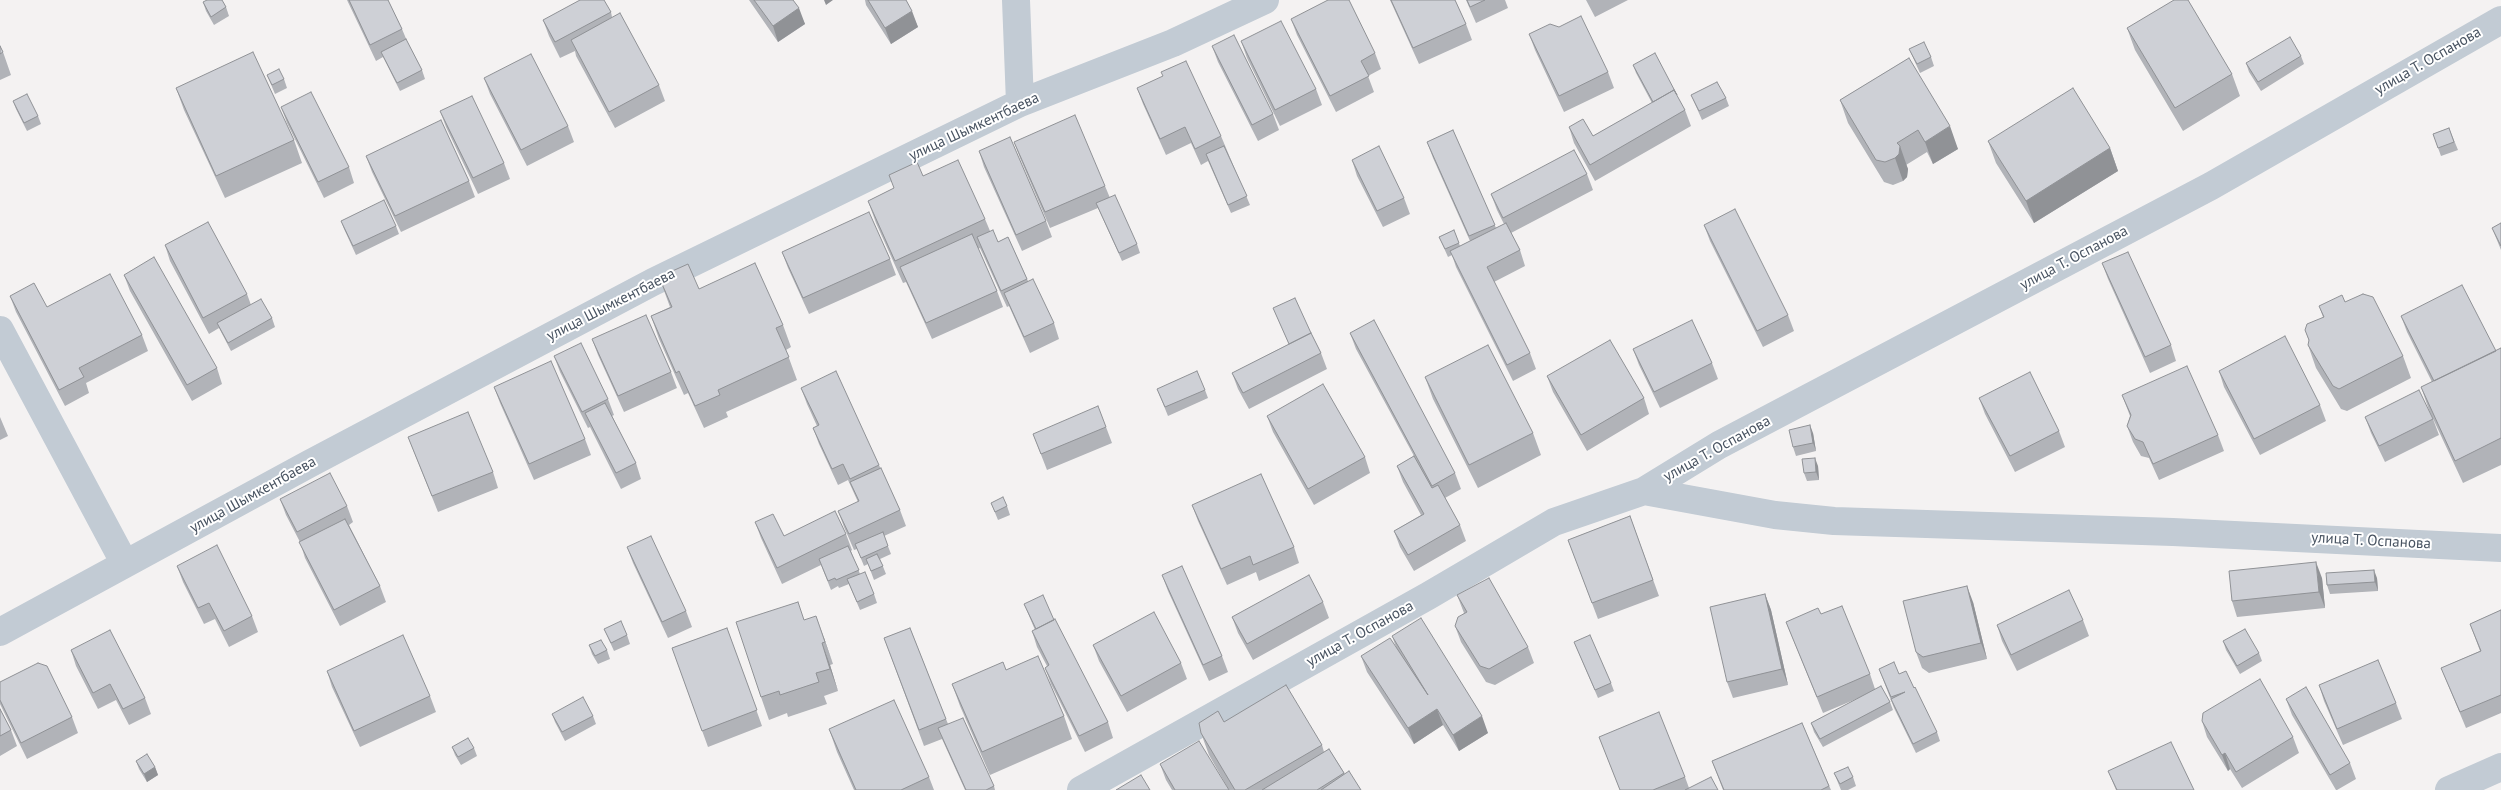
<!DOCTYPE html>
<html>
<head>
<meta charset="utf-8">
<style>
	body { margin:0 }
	canvas { display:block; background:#f4f2f2 }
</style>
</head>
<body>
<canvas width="2501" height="790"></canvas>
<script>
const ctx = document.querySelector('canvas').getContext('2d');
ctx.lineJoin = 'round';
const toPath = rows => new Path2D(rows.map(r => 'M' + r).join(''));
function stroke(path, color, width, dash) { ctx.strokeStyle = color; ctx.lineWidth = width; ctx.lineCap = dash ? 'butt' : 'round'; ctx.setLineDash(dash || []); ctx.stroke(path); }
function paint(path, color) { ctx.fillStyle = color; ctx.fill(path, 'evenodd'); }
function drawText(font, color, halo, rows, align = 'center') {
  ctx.font = font + ' "PT Sans",sans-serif'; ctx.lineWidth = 4; ctx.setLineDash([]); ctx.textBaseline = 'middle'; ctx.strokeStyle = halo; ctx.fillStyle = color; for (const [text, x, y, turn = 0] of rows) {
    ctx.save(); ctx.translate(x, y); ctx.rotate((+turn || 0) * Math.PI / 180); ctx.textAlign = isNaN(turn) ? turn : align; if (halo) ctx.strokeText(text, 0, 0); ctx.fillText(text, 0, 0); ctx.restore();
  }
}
const minor = toPath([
	[1016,0,1020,103],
	[0,330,125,564],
	[1644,491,1775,515,1834,521,2173,532,2501,548],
	[0,632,309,464,653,282,1020,103,1173,43,1265,0],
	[1081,790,1428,596,1554,522,1644,491,1719,445,2211,186,2501,20],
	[2449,790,2501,767]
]);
const wall = toPath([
	[347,0,388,0,402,29,407,41,422,70,425,79,400,91,383,57,376,61],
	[749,0,793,0,805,24,778,42],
	[865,0,906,0,918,27,891,44,866,5],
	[1390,0,1455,0,1466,24,1472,40,1419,64],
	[1466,0,1505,0,1508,8,1476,23],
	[1586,0,1628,0,1595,17],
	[203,2,226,7,229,16,214,25,206,11],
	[611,12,612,17,659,85,665,101,615,128,576,56,575,51,560,58,549,36,543,20],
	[1291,19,1375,53,1381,69,1368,76,1374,92,1336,112,1297,35],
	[2127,28,2232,74,2240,96,2183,131,2135,50],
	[1529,34,1608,72,1614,88,1564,112,1535,50],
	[1241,41,1316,89,1322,105,1280,126,1247,58],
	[0,46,3,52,11,75,0,80],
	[1212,46,1273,114,1279,130,1258,141,1218,62],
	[1909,49,1931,57,1934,66,1920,73],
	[2301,56,2304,64,2261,91,2249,72,2246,63],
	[1909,58,1958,149,1933,164,1927,152,1906,165,1908,169,1907,177,1903,181,1893,185,1884,182,1848,123,1840,100],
	[1633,65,1685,110,1691,126,1595,181,1574,143,1569,127,1593,136,1652,103,1636,73],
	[267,75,284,79,287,88,275,94],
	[484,78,568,126,574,142,527,166,490,94],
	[176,88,294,140,302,163,225,198,184,110],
	[1137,88,1221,136,1250,205,1231,213,1208,161,1201,165,1191,143,1166,155,1143,104],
	[1691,95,1726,98,1729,106,1702,120],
	[13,101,38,116,41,124,27,131,16,109],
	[281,107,349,167,354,183,324,198,287,123],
	[440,111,504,163,510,179,478,194,446,127],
	[2449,128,2458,150,2441,156,2433,134],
	[1453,130,1496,228,1504,224,1497,210,1491,194,1587,174,1593,190,1511,233,1520,250,1525,266,1494,282,1530,353,1536,369,1513,381,1456,267,1452,255,1448,257,1439,237,1454,230,1460,246,1470,241,1433,158,1427,142],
	[1988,141,2110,148,2118,171,2034,223,1996,163],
	[1014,142,1105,186,1110,198,1137,244,1140,253,1122,261,1098,208,1050,228,1020,158],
	[979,151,1046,221,1052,237,1022,251,984,167],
	[366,156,469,181,475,197,401,232,372,172],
	[1352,160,1404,198,1410,214,1383,227,1357,176],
	[889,175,923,176,985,219,990,231,998,242,1008,237,1028,281,1054,323,1059,339,1030,353,1009,306,1007,307,980,248,978,249,997,291,1003,307,932,339,906,282,903,283,876,223,868,201,894,188],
	[341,221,396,226,399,234,356,255,344,229],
	[2501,223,2501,250,2492,228],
	[1704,225,1788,315,1794,331,1763,347,1710,241],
	[165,245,247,294,251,305,272,318,275,327,231,351,219,328,209,334,170,261],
	[782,252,890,259,896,275,809,314,788,268],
	[2102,263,2171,345,2176,361,2150,373,2108,279],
	[124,275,217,368,222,384,192,401,130,291],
	[659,277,699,289,783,325,791,347,786,350,797,380,726,412,728,417,704,428,688,393,684,395,659,339,651,316,670,307],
	[10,296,142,335,148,351,86,383,89,393,65,406,16,312],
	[2345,302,2403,356,2411,378,2347,411,2341,409,2316,368,2308,345,2309,341,2305,330,2323,317,2319,306],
	[1273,308,1311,333,1321,353,1327,369,1249,409,1238,389,1232,373,1289,344],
	[2401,316,2496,351,2501,348,2501,465,2463,483,2429,410,2421,387,2432,382,2407,332],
	[1350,333,1455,473,1461,489,1445,498,1460,525,1466,541,1414,571,1400,547,1394,531,1421,515,1403,482,1397,466,1414,456,1356,349],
	[592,339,671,372,677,388,624,412,598,355],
	[1633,349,1712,363,1718,379,1660,408,1639,365],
	[554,356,608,399,614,415,612,416,636,463,641,479,621,489,590,427,588,428,560,372],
	[2219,371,2320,405,2326,421,2260,455,2224,387],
	[1547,376,1644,398,1649,414,1587,451,1553,392],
	[1425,377,1533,433,1541,455,1478,488,1433,399],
	[494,387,585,439,591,455,534,480,500,403],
	[801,388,879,465,900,510,906,526,884,536,891,554,880,559,886,574,874,580,868,564,864,566,857,549,854,550,844,527,838,511,858,502,848,480,838,485,819,444,813,428,817,426,807,404],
	[1157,389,1205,390,1208,398,1168,416],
	[2122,395,2218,435,2224,451,2159,480,2149,458,2141,456,2133,442,2127,426,2130,416],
	[1979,398,2059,431,2065,447,2015,472,1985,414],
	[1267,416,1365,457,1370,473,1314,505,1273,432],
	[0,417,8,436,0,440],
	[2365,417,2433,419,2439,435,2385,462,2371,433],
	[1106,427,1112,443,1047,470,1033,434],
	[1813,433,1816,451,1796,456,1793,447],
	[408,437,493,472,498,488,438,512],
	[1818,466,1819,480,1807,481,1804,473],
	[280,499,347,506,353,522,349,525,380,586,386,602,340,626,305,558,300,542,286,515],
	[991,503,1007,506,1010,515,998,520],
	[1192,505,1294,547,1299,563,1259,581,1256,572,1227,585,1198,521],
	[1630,516,1659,596,1598,619,1568,540],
	[755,522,784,536,846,534,852,550,851,551,860,574,874,594,877,603,860,610,849,584,839,588,838,586,831,590,821,565,782,584,761,538],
	[627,547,686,611,692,627,668,638,633,563],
	[177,566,252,616,258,632,229,647,215,619,204,624,183,582],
	[1162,575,1222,656,1228,672,1209,681,1168,591],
	[2322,578,2325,608,2237,617,2232,601],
	[2377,578,2378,591,2330,594,2327,585],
	[1765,594,1771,610,1788,685,1733,698,1727,682],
	[1457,595,1528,647,1534,663,1495,685,1486,682,1461,642,1455,626,1464,613],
	[1323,602,1329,618,1253,660,1238,633,1232,617],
	[1973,602,1987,659,1929,673,1922,668,1916,652],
	[1024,604,1054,620,1108,722,1113,738,1085,752,1051,684,1045,668,1047,666,1037,647,1032,631,1035,630],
	[2501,610,2501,713,2466,728,2441,668,2480,651,2470,624],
	[1821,614,1870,674,1875,689,1890,702,1893,710,1823,747,1814,732,1811,723,1861,697,1823,713,1786,622],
	[805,620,824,638,833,664,830,665,838,691,824,696,827,704,788,717,787,713,769,720,761,697],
	[2083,620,2089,636,2017,671,2002,641,1997,625],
	[727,628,762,726,708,747,672,648],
	[910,628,948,724,994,786,995,790,965,790,942,739,924,746,884,638],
	[604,629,627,635,630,644,614,651],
	[1392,636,1488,733,1459,751,1443,725,1414,744,1367,672,1361,656,1396,647],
	[2223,641,2259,653,2262,661,2240,674,2226,650],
	[1574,642,1611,683,1614,691,1598,698],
	[589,645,607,650,610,659,598,664,592,654],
	[1093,645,1181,663,1187,679,1127,712,1099,661],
	[71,650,145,698,151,714,129,725,116,700,98,709,76,666],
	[1879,669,1899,674,1914,688,1937,732,1940,741,1916,753,1894,708],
	[1006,670,1064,716,1072,739,990,775,960,706,952,684],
	[327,671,430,696,436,712,360,747,332,687],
	[0,682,72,717,78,733,27,759,0,704],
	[2319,685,2396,703,2402,719,2343,745,2324,701],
	[2286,699,2350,763,2356,779,2337,790,2336,790,2292,715],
	[0,709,11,730,17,746,0,756],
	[552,714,593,716,596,724,565,741,555,722],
	[2202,721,2293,737,2299,753,2242,788,2230,769,2228,771,2207,737],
	[1224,722,1322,745,1324,752,1329,749,1345,774,1361,790,1229,790,1209,755,1201,733],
	[1802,723,1831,790,1723,790,1712,761],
	[829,729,929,777,934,790,854,790,837,752],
	[1599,737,1685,777,1689,788,1718,790,1620,790],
	[452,747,474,748,477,756,461,765,455,755],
	[136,761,155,767,158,775,147,782,139,769],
	[1160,764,1229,790,1172,790,1166,780],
	[2108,771,2194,790,2116,790],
	[1834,773,1853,777,1856,786,1848,790,1841,790]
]);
const shadedWall = toPath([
	[824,0,833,0,826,5],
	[799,8,805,24,778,42,773,26],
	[912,11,918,27,891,44,885,28],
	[1950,126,1958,149,1933,164,1925,142],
	[1900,146,1908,169,1907,177,1903,181,1895,158],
	[2110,148,2118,171,2034,223,2026,201],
	[1810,425,1813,433,1816,451,1813,443],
	[1815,458,1818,466,1819,480,1816,472],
	[2316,562,2322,578,2325,608,2319,592],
	[2374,570,2377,578,2378,591,2375,582],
	[1967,586,1973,602,1987,659,1981,643],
	[1765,594,1771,610,1788,685,1782,669],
	[816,616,824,638,833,664,825,642],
	[822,643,830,665,838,691,830,669],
	[1437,709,1443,725,1414,744,1408,728],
	[1482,716,1488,733,1459,751,1453,735],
	[2225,753,2230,769,2228,771,2222,755],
	[155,767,158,775,147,782,144,774]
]);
const building = toPath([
	[207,0,222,0,226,7,211,17,203,2,207,0],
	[349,0,388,0,402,29,370,45,349,0],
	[580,0,604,0,611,12,555,42,543,20,580,0],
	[754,0,793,0,799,8,773,26,754,0],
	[868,0,906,0,912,11,885,28,868,0],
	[1328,0,1349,0,1375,53,1361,61,1369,76,1330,96,1291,19,1328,0],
	[1391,0,1455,0,1466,24,1413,48,1391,0],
	[1467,0,1485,0,1470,7,1467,0],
	[2174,0,2188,0,2232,74,2175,108,2127,28,2174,0],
	[620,13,659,85,609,112,571,40,620,13],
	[1581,16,1608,72,1559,96,1529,34,1550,24,1559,27,1581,16],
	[1281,21,1316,89,1275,110,1241,41,1281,21],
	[1234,35,1273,114,1252,125,1212,46,1234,35],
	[2290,37,2301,56,2258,82,2246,63,2290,37],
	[406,39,422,70,397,83,381,52,406,39],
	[1924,42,1931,57,1917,64,1909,49,1924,42],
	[0,46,3,52,0,54,0,46],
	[253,52,294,140,216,176,176,88,253,52],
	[1655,53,1677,95,1674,90,1653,102,1633,65,1655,53],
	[531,54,568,126,521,150,484,78,531,54],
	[1909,58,1950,126,1925,142,1918,130,1897,143,1900,146,1899,154,1895,158,1885,162,1876,160,1840,100,1909,58],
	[1186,61,1221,136,1195,149,1185,127,1160,139,1137,88,1163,76,1161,72,1186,61],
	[279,69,284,79,272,85,267,75,279,69],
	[1717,82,1726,98,1699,111,1691,95,1717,82],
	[2073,88,2110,148,2026,201,1988,141,2073,88],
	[1674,90,1685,110,1590,165,1569,127,1583,119,1593,136,1674,90],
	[311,92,349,167,318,182,281,107,311,92],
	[27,94,38,116,24,123,13,101,27,94],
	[472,96,504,163,473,178,440,111,472,96],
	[1075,115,1105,186,1045,212,1014,142,1075,115],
	[441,120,469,181,395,216,366,156,441,120],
	[2449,128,2454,142,2438,148,2433,134,2449,128],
	[1453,130,1495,225,1469,236,1427,142,1453,130],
	[1010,137,1046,221,1016,235,979,151,1010,137],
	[1224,146,1247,196,1228,205,1206,154,1224,146],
	[1379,146,1404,198,1377,211,1352,160,1379,146],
	[1574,150,1587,174,1503,218,1491,194,1574,150],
	[958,160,985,219,895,261,868,201,894,188,889,175,917,162,923,176,958,160],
	[1115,195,1137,244,1119,253,1096,203,1115,195],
	[384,200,396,226,353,246,341,221,384,200],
	[1735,209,1788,315,1757,331,1704,225,1735,209],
	[869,212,890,259,803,298,782,252,869,212],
	[208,222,247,294,203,318,165,245,208,222],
	[1506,223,1520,250,1487,267,1530,353,1507,365,1450,251,1506,223],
	[2501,223,2501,246,2492,228,2501,223],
	[993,230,998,242,1008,237,1027,279,1001,291,977,237,993,230],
	[1454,230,1459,243,1445,249,1439,237,1454,230],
	[972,234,997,291,926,323,900,267,972,234],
	[2128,252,2171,345,2145,357,2102,263,2128,252],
	[154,257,217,368,187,385,124,275,154,257],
	[755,263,783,325,776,328,789,357,718,390,720,395,695,406,679,371,676,373,651,316,672,307,659,277,688,264,699,289,755,263],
	[110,274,142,335,79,368,84,377,59,390,10,296,34,283,47,307,110,274],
	[1033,279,1054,323,1024,337,1004,293,1033,279],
	[2462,285,2496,351,2434,381,2401,316,2462,285],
	[2363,294,2373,297,2403,356,2339,389,2333,386,2308,345,2309,340,2305,330,2307,324,2324,317,2319,306,2342,295,2345,302,2363,294],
	[1295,298,1311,333,1289,344,1273,308,1295,298],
	[261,299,272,318,228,343,217,323,261,299],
	[646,315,671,372,618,396,592,339,646,315],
	[1374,320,1455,473,1432,486,1350,333,1374,320],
	[1692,320,1712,363,1654,392,1633,349,1692,320],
	[1311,333,1321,353,1243,393,1232,373,1311,333],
	[2285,336,2320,405,2254,439,2219,371,2285,336],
	[1610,340,1644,398,1581,435,1547,376,1610,340],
	[581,343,608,399,582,412,554,356,581,343],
	[1488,345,1533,433,1469,465,1425,377,1488,345],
	[2501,348,2501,438,2455,461,2421,387,2501,348],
	[551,361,585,439,529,464,494,387,551,361],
	[2187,366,2218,435,2153,464,2143,442,2135,439,2127,426,2131,415,2122,395,2187,366],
	[836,371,879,465,850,479,843,464,832,469,813,428,819,425,801,388,836,371],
	[1197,371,1205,390,1165,407,1157,389,1197,371],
	[2030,372,2059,431,2010,456,1979,398,2030,372],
	[1323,384,1365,457,1308,489,1267,416,1323,384],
	[2419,390,2433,419,2379,446,2365,417,2419,390],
	[605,403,636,463,616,473,585,413,605,403],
	[1098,406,1106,427,1041,454,1033,434,1098,406],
	[468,412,493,472,432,496,408,437,468,412],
	[1810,425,1813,443,1793,447,1789,430,1810,425],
	[1414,456,1432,488,1438,485,1460,525,1408,555,1394,531,1424,514,1397,466,1414,456],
	[1815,458,1816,472,1804,473,1802,459,1815,458],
	[881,468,900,510,849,534,838,511,859,501,850,482,881,468],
	[330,473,347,506,297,532,280,499,330,473],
	[1261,474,1294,547,1253,565,1250,556,1221,569,1192,505,1261,474],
	[1003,497,1007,506,995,512,991,503,1003,497],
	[835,511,846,534,777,568,755,522,773,514,784,536,835,511],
	[1630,516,1653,580,1592,603,1568,540,1630,516],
	[345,519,380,586,334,610,299,542,345,519],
	[883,532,888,546,861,558,855,544,883,532],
	[651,536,686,611,662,622,627,547,651,536],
	[217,545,252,616,224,631,209,603,198,608,177,566,217,545],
	[848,546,859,570,836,580,835,578,828,581,819,559,848,546],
	[877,554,883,566,871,571,866,559,877,554],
	[2316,562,2319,592,2232,601,2229,571,2316,562],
	[1182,566,1222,656,1203,665,1162,575,1182,566],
	[2374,570,2375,582,2327,585,2326,573,2374,570],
	[865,572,874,594,857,602,847,579,865,572],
	[1309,575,1323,602,1247,644,1232,617,1309,575],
	[1489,578,1528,647,1489,669,1480,666,1455,626,1458,617,1467,612,1457,595,1489,578],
	[1967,586,1981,643,1923,657,1916,652,1903,601,1967,586],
	[2069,590,2083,620,2011,655,1997,625,2069,590],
	[1765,594,1782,669,1727,682,1710,607,1765,594],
	[1043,595,1054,620,1036,629,1024,604,1043,595],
	[798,602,804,620,816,616,825,642,822,643,830,669,816,673,819,682,780,695,779,691,761,697,736,622,798,602],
	[1842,606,1870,674,1817,697,1786,622,1818,608,1821,614,1842,606],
	[2501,610,2501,695,2460,712,2441,668,2481,651,2470,624,2501,610],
	[1154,612,1181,663,1121,696,1093,645,1154,612],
	[1421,618,1482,716,1453,735,1437,709,1408,728,1361,656,1390,638,1428,695,1392,636,1421,618],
	[1055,619,1108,722,1079,736,1045,668,1049,665,1032,631,1055,619],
	[621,621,627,635,611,643,604,629,621,621],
	[727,628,757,710,702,731,672,648,727,628],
	[910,628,946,719,919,730,884,638,910,628],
	[2245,629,2259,653,2237,666,2223,641,2245,629],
	[110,630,145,698,123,709,110,684,93,693,71,650,110,630],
	[403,635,430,696,354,731,327,671,403,635],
	[1590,635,1611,683,1595,690,1574,642,1590,635],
	[601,640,607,650,595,656,589,645,601,640],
	[1038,656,1064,716,982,752,952,684,1003,662,1006,670,1038,656],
	[2378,660,2396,703,2337,729,2319,685,2378,660],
	[1894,662,1899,674,1906,671,1914,688,1915,687,1937,732,1913,744,1891,699,1905,692,1891,697,1879,669,1894,662],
	[38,663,47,666,72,717,21,743,0,700,0,682,38,663],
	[2260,679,2293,737,2236,772,2225,753,2222,755,2202,721,2203,713,2260,679],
	[1286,685,1322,745,1245,790,1235,790,1201,733,1199,723,1218,711,1224,722,1286,685],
	[1881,686,1890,702,1820,739,1811,723,1881,686],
	[2306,687,2350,763,2330,775,2286,699,2306,687],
	[583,697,593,716,562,732,552,714,583,697],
	[894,700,929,777,901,790,856,790,829,729,894,700],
	[0,709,11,730,0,736,0,709],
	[1659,712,1685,777,1653,790,1620,790,1599,737,1659,712],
	[963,718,994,786,986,790,966,790,938,728,963,718],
	[1802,723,1829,786,1821,790,1724,790,1712,761,1802,723],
	[468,738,474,748,458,757,452,747,468,738],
	[1199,741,1229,790,1175,790,1160,764,1199,741],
	[2171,742,2194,790,2117,790,2108,771,2171,742],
	[1329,749,1344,773,1317,790,1262,790,1329,749],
	[147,754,155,767,144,774,136,761,147,754],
	[1848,767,1853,777,1840,784,1834,773,1848,767],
	[1349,771,1361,790,1321,790,1349,771],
	[1141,775,1150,790,1116,790,1141,775],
	[1711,777,1718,790,1685,790,1711,777]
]);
const streetNames = [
	["улица Т. Оспанова",2428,61,-30],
	["улица Шымкентбаева",974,127,-25],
	["улица Т. Оспанова",2074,258,-28],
	["улица Шымкентбаева",611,305,-27],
	["улица Т. Оспанова",1717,449,-29],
	["улица Шымкентбаева",253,495,-29],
	["улица Т. Оспанова",2371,541,3],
	["улица Т. Оспанова",1360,634,-29]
];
stroke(minor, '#c2cbd4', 28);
paint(wall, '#b1b3b8');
paint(shadedWall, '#909296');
paint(building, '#ced0d6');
stroke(building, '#909296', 1);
drawText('15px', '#485361', '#fff', streetNames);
</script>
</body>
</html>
